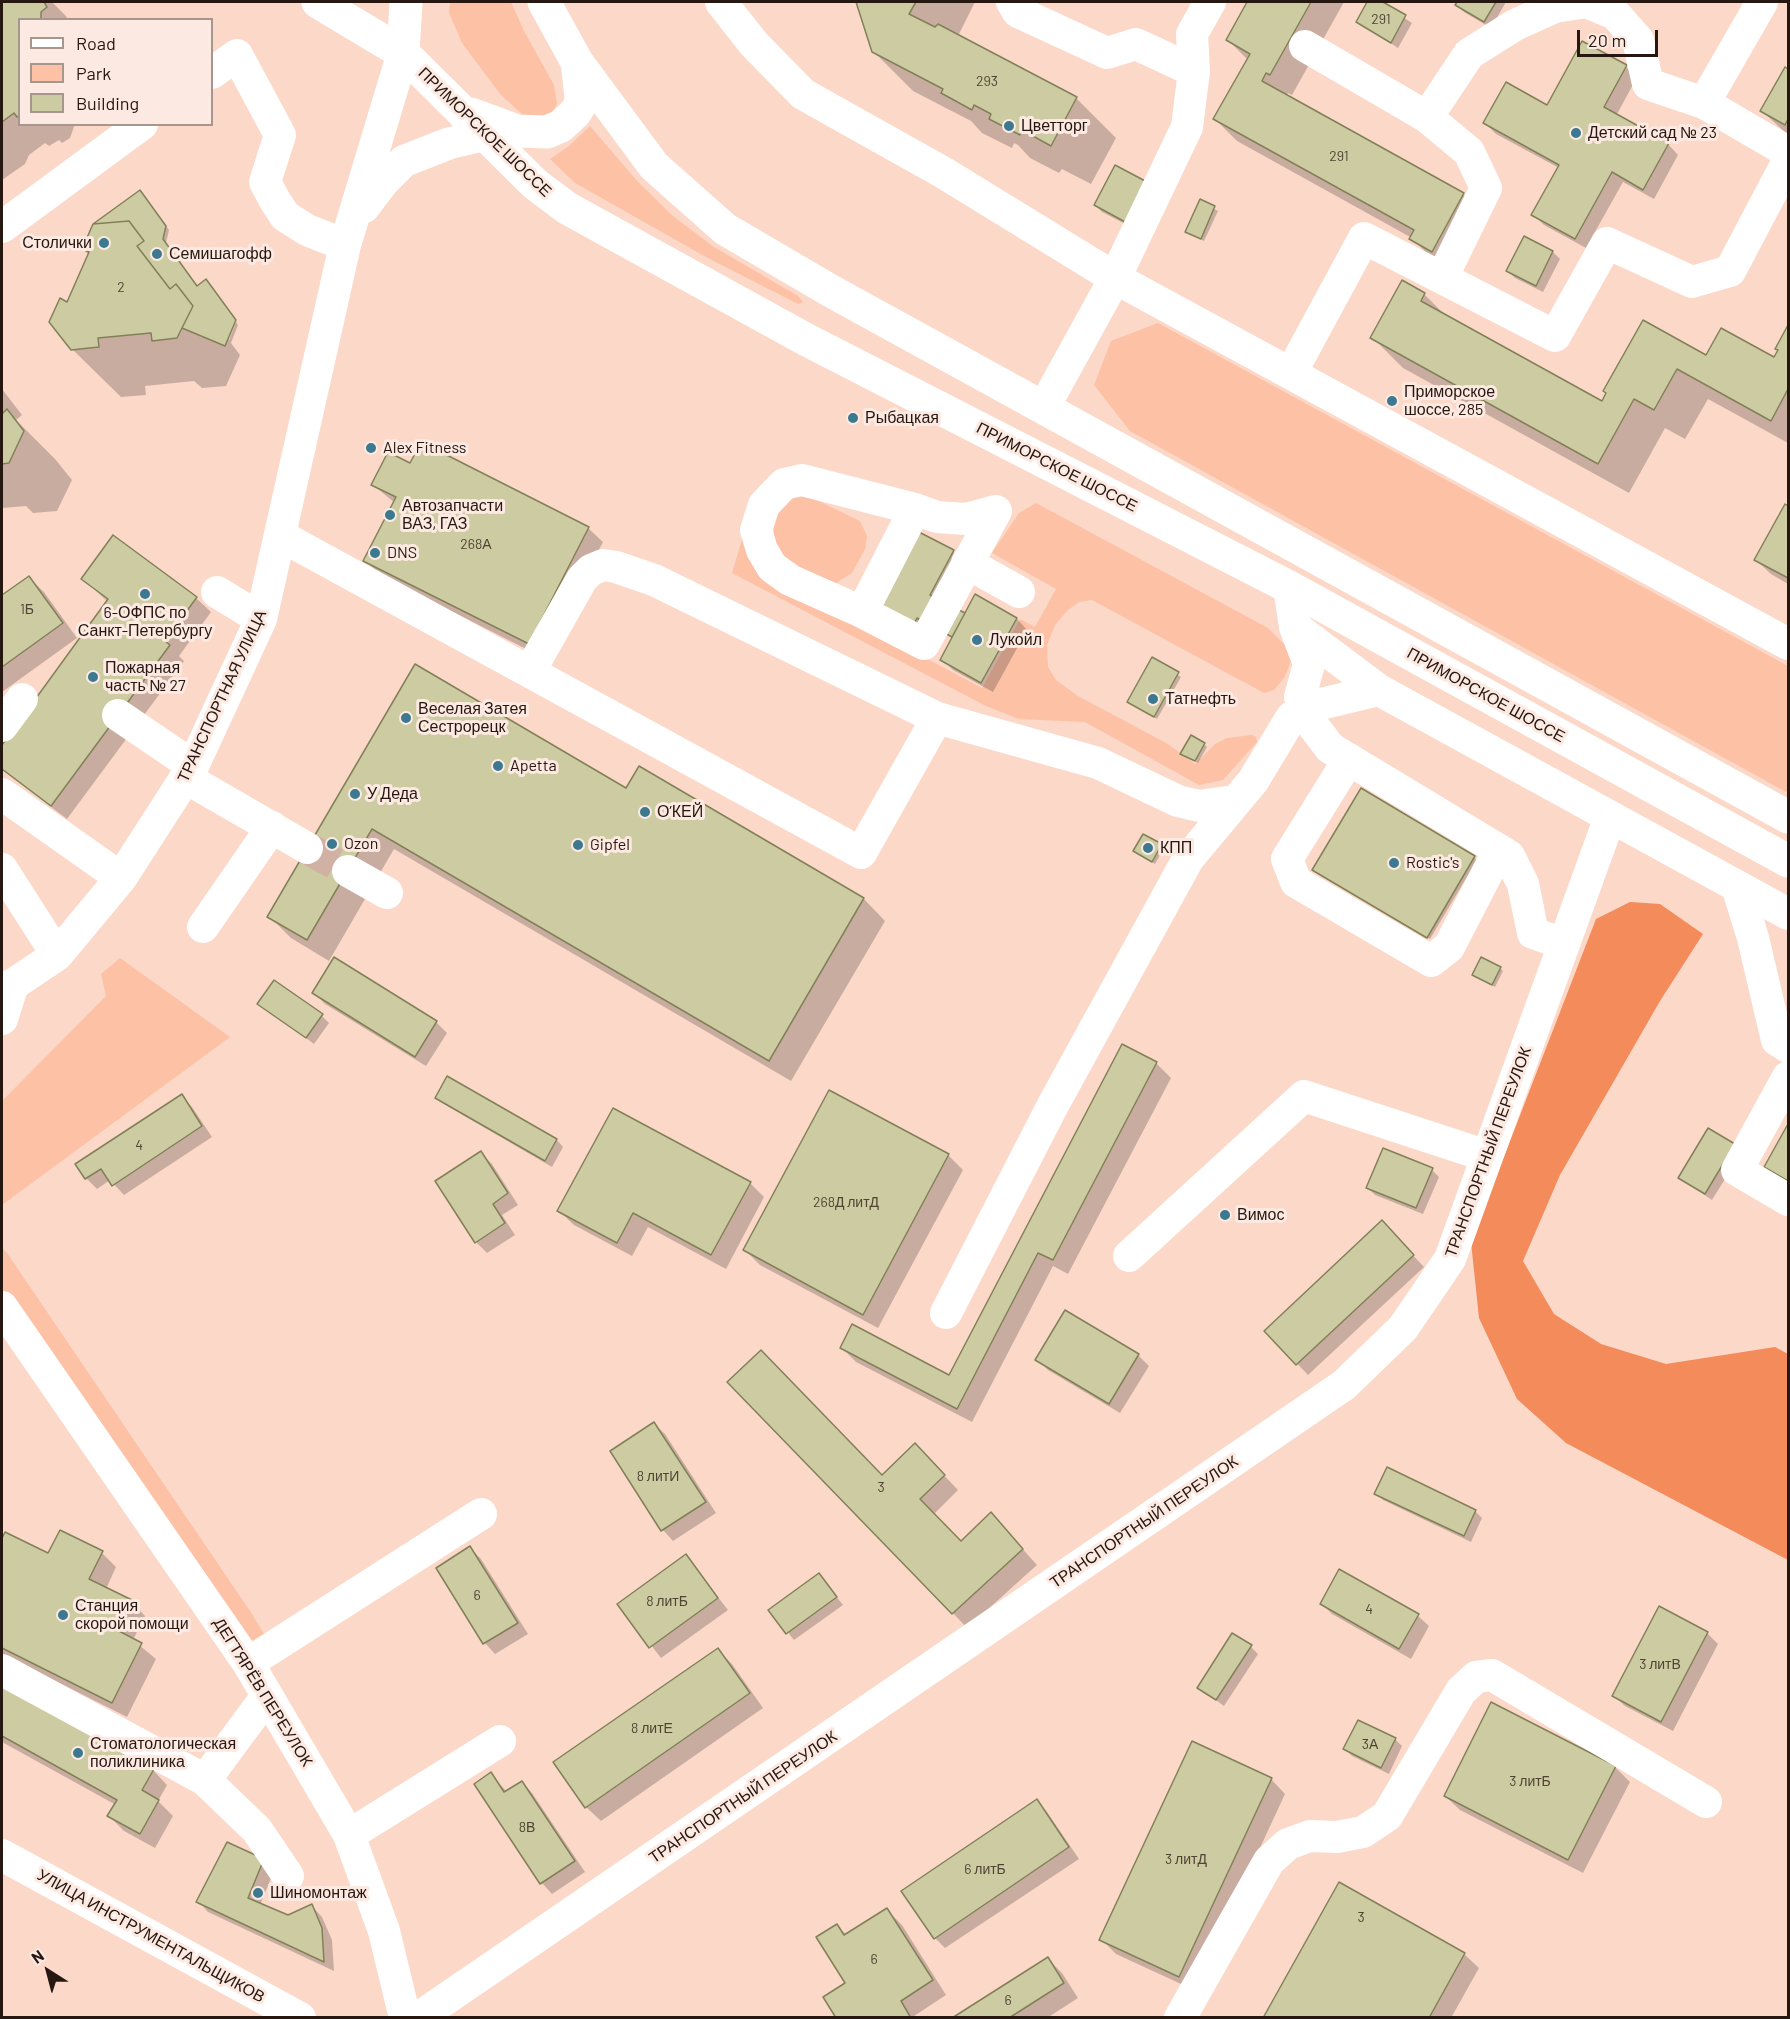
<!DOCTYPE html>
<html>
<head>
<meta charset="utf-8">
<style>
	body { margin:0 }
	#map { position:relative; width:1790px; height:2019px; overflow:hidden; background:#fcd8c8; font-family:Barlow,sans-serif }
	canvas { display:block }
	.frame { position:absolute; inset:0; border:3px solid #261710; pointer-events:none }
	.legend { position:absolute; left:18px; top:18px; width:195px; height:108px; box-sizing:border-box; background:#fceae2; border:2px solid #a6968e; margin:0; padding:8px 10px; list-style:none; font-size:18px; color:#261710 }
	.legend li { display:flex; align-items:center; gap:12px; height:30px }
	.legend b { width:30px; border:2px solid #a6968e }
	.north { position:absolute; left:18px; top:1941px; width:60px; height:60px; -webkit-text-stroke:4px #fceae2; paint-order:stroke; rotate:324deg; font-size:16px; font-weight:700; line-height:24px; text-align:center; color:#261710 }
	.north::after { content:''; display:block; margin:auto; width:21px; height:27px; background:#261710; clip-path:polygon(50% 0,100% 100%,50% 72%,0 100%) }
	.scale { position:absolute; left:1577px; top:30px; width:81px; height:27px; box-sizing:border-box; border:3px solid #261710; border-top:0; padding-left:8px; font-size:18px; line-height:21px; white-space:nowrap; color:#261710; -webkit-text-stroke:4px #fceae2; paint-order:stroke }
</style>
</head>
<body>
<div id="map">
<canvas width="1790" height="2019"></canvas>
<div class="frame"></div>
<ul class="legend">
<li><b style="height:8px;background:#fff"></b>Road</li>
<li><b style="height:16px;background:#fdc1a5"></b>Park</li>
<li><b style="height:16px;background:#cdcba1"></b>Building</li>
</ul>
<div class="north">N</div>
<div class="scale">20 m</div>
</div>
<script>
const ctx = document.querySelector('canvas').getContext('2d');
ctx.lineJoin = 'round';
function paint(path, color) { ctx.fillStyle = color; ctx.fill(path, 'evenodd'); }
const toPath = rows => new Path2D(rows.map(r => 'M' + r).join(''));
function stroke(path, color, width, dash) { ctx.strokeStyle = color; ctx.lineWidth = width; ctx.lineCap = dash ? 'butt' : 'round'; ctx.setLineDash(dash || []); ctx.stroke(path); }
function drawText(font, color, halo, rows, align = 'center') {
  ctx.font = font + ' Barlow,sans-serif'; ctx.lineWidth = 6; ctx.setLineDash([]); ctx.textBaseline = 'middle'; ctx.strokeStyle = halo; ctx.fillStyle = color; for (const [text, x, y, turn = 0] of rows) {
    ctx.save(); ctx.translate(x, y); ctx.rotate((+turn || 0) * Math.PI / 180); ctx.textAlign = isNaN(turn) ? turn : align; if (halo) ctx.strokeText(text, 0, 0); ctx.fillText(text, 0, 0); ctx.restore();
  }
}
const green = toPath([
	[450,2,511,2,524,31,554,85,557,104,550,115,533,118,522,114,500,94,462,43,449,13],
	[590,126,638,182,673,216,714,247,798,296,803,302,798,304,706,257,575,183,550,159,569,146],
	[1158,323,1788,666,1788,793,1130,431,1094,385,1111,341],
	[804,494,860,521,867,536,865,549,852,573,833,585,782,559,774,547,774,522,778,507,789,498],
	[1036,503,1268,628,1286,646,1292,659,1284,678,1274,690,1264,693,1092,600,1079,602,1068,610,1055,625,1047,645,1048,667,1056,680,1078,696,1168,744,1195,764,1215,744,1227,738,1252,735,1256,737,1257,742,1223,780,1199,785,1085,722,1019,719,986,706,732,573,744,533,765,573,982,688,1020,619,1035,627,1056,589,992,553,1019,513],
	[120,958,230,1037,2,1205,2,1101,106,996,101,974],
	[2,1248,7,1253,252,1614,270,1644,247,1657,2,1300]
]);
const forest = toPath([
	[1630,902,1660,904,1703,934,1660,1001,1560,1175,1523,1261,1554,1314,1601,1344,1666,1364,1775,1347,1788,1354,1788,1560,1566,1443,1517,1399,1479,1318,1471,1242,1596,919]
]);
const shadow = toPath([
	[2,2,52,2,66,16,68,20,20,20,20,124,75,124,70,138,62,143,59,140,49,146,45,143,29,155,25,164,2,180],
	[858,2,975,2,958,36,1076,98,1116,138,1091,184,1062,169,1059,173,1030,158,1018,145,1014,143,1012,148,982,133,971,121,913,91,873,51],
	[1249,2,1344,2,1292,95,1288,93,1286,96,1463,194,1485,216,1433,260,1412,238,1237,141,1215,119,1248,60,1228,40],
	[1369,2,1380,2,1412,23,1398,48,1358,22],
	[1459,2,1506,2,1491,28,1464,12,1457,5],
	[1626,67,1637,77,1616,116,1668,144,1678,155,1654,199,1623,182,1586,248,1544,225,1533,214,1559,168,1496,134,1485,123,1548,107],
	[1785,69,1788,71,1788,135,1762,111],
	[1116,167,1135,229,1102,212,1095,205],
	[143,195,169,230,166,243,229,340,236,322,238,325,231,343,240,355,226,386,202,388,194,381,145,386,146,395,121,397,72,349,68,304,89,255,83,249],
	[1200,201,1218,211,1204,241,1187,232],
	[1524,238,1553,252,1560,259,1543,292,1515,278,1508,271],
	[1424,294,1448,318,1602,403,1607,393,1706,357,1775,359,1780,351,1777,348,1788,328,1788,443,1708,399,1685,439,1665,428,1629,493,1403,368,1372,337],
	[2,389,22,415,16,420,55,459,72,480,57,511,33,513,26,506,2,508],
	[411,465,588,528,603,542,544,658,380,575,365,560,395,503,373,485],
	[1786,506,1788,507,1788,584,1771,574,1756,560],
	[114,537,196,598,211,612,179,656,184,661,67,819,2,770,2,747,7,739,2,743,2,717,12,732,108,602,83,579],
	[953,552,956,555,933,598,965,616,976,596,1017,619,1027,630,993,692,953,670,942,659,953,638,921,620,910,641,873,621],
	[29,578,44,592,77,638,2,692,2,597],
	[1153,659,1181,677,1157,719,1128,702],
	[415,667,627,790,640,768,864,899,885,921,791,1081,394,849,329,961,291,938,269,916],
	[1204,744,1207,747,1198,763,1182,753],
	[1161,845,1164,848,1155,864,1135,851],
	[1474,857,1477,860,1430,939,1317,873],
	[1500,968,1503,971,1495,987,1474,975],
	[314,993,436,1022,447,1033,426,1066,325,1004],
	[259,1003,322,1016,329,1023,314,1044],
	[1156,1063,1171,1078,1068,1274,1053,1266,972,1422,856,1362,841,1347,949,1377],
	[448,1078,557,1140,563,1147,552,1167,444,1104,437,1097],
	[830,1092,948,1155,963,1170,878,1328,760,1265,745,1250],
	[181,1096,192,1107,212,1137,124,1195,110,1180,97,1189,86,1178],
	[1788,1127,1788,1181,1766,1167],
	[481,1153,492,1164,518,1205,502,1215,515,1235,487,1253,476,1242],
	[1741,1153,1712,1200,1679,1178],
	[1432,1170,1439,1177,1423,1214,1375,1195,1368,1188],
	[750,1183,764,1197,726,1269,648,1227,632,1256,574,1225,559,1211],
	[1392,1233,1424,1267,1308,1375,1266,1331],
	[1138,1355,1149,1366,1120,1413,1048,1370,1037,1359],
	[654,1424,665,1434,716,1513,673,1541,663,1530],
	[915,1445,958,1490,934,1514,961,1543,991,1514,1037,1565,967,1628,953,1613,882,1477],
	[1376,1493,1475,1511,1482,1518,1471,1542,1383,1500],
	[5,1534,49,1555,102,1553,116,1567,106,1589,131,1601,145,1616,133,1640,156,1659,127,1717,2,1654,2,1541],
	[470,1548,481,1559,528,1634,495,1654,485,1643,438,1568],
	[686,1556,728,1610,661,1658,619,1604],
	[1340,1571,1418,1616,1429,1626,1411,1659,1332,1614,1322,1604],
	[819,1575,843,1605,794,1640,771,1611],
	[1707,1633,1718,1644,1673,1731,1625,1706,1614,1696],
	[1251,1647,1258,1654,1224,1706,1199,1688],
	[718,1650,732,1664,763,1708,601,1821,586,1807],
	[2,1687,153,1770,167,1785,158,1801,173,1816,155,1848,124,1831,109,1816,116,1805,2,1742],
	[1395,1739,1402,1746,1389,1774,1352,1756,1345,1749],
	[1615,1767,1630,1782,1583,1873,1460,1810,1445,1796],
	[491,1774,507,1792,522,1782,532,1793,585,1872,552,1894,542,1883,476,1784],
	[1271,1779,1285,1794,1194,1990,1116,1954,1101,1939],
	[1037,1801,1047,1812,1079,1859,945,1948,935,1938],
	[227,1844,274,1871,260,1905,288,1917,312,1906,322,1917,332,1940,334,1971,208,1912,198,1901],
	[887,1910,902,1925,946,1995,914,2016,915,2018,837,2018,847,1983,837,1926,847,1935],
	[1464,1954,1479,1968,1451,2018,1265,2018],
	[1048,1959,1062,1973,1078,1998,1047,2018,955,2018]
]);
const building = toPath([
	[2,2,44,2,47,7,41,12,41,20,20,20,20,115,17,117,14,113,2,122,2,2],
	[856,2,916,2,909,14,935,27,938,24,1077,97,1051,146,1022,130,1020,135,989,119,991,114,974,105,972,110,941,93,943,89,872,52,856,2],
	[1247,2,1311,2,1270,75,1266,73,1262,81,1464,193,1432,252,1409,239,1414,230,1213,119,1250,54,1226,40,1247,2],
	[1367,2,1383,2,1406,15,1391,43,1356,22,1367,2],
	[1457,2,1496,2,1484,22,1455,5,1457,2],
	[1582,41,1627,65,1604,107,1669,143,1643,190,1612,172,1575,239,1531,215,1559,165,1483,123,1506,82,1547,105,1582,41],
	[1785,67,1788,69,1788,119,1785,125,1760,111,1785,67],
	[1115,165,1149,183,1127,223,1094,205,1115,165],
	[140,190,166,226,163,239,197,286,206,279,236,320,225,346,182,328,193,306,176,284,170,289,137,246,144,241,129,221,93,224,140,190],
	[1200,199,1215,206,1201,239,1185,232,1200,199],
	[129,221,144,241,137,246,170,289,176,284,193,306,177,338,152,341,151,333,98,338,99,347,71,350,49,322,60,298,67,302,89,252,82,249,93,224,129,221],
	[1524,236,1553,251,1536,286,1506,271,1524,236],
	[1402,280,1425,293,1421,301,1602,401,1606,393,1603,391,1643,320,1706,355,1721,328,1774,357,1778,350,1775,349,1788,325,1788,389,1771,421,1677,369,1654,410,1634,399,1598,464,1370,338,1402,280],
	[7,409,24,431,9,463,2,464,2,414,7,409],
	[421,442,589,527,529,644,363,561,396,497,371,485,388,452,410,463,421,442],
	[1785,504,1788,506,1788,578,1754,560,1785,504],
	[915,530,954,550,930,595,965,613,952,637,917,618,906,639,868,618,915,530],
	[113,535,197,597,165,641,170,645,51,806,2,769,2,745,108,599,81,579,113,535],
	[29,576,63,623,2,667,2,595,29,576],
	[975,594,1017,618,981,683,940,660,975,594],
	[1152,657,1179,672,1154,717,1127,702,1152,657],
	[415,664,626,788,639,766,864,898,769,1061,372,829,307,940,267,917,415,664],
	[1191,735,1205,743,1195,761,1180,754,1191,735],
	[1361,788,1475,856,1427,938,1312,870,1361,788],
	[1143,834,1162,844,1152,862,1133,851,1143,834],
	[334,957,437,1021,415,1057,312,993,334,957],
	[1481,957,1501,967,1492,985,1472,975,1481,957],
	[274,980,323,1014,306,1038,257,1004,274,980],
	[1122,1044,1157,1062,1053,1260,1038,1253,957,1409,840,1348,852,1324,949,1375,1122,1044],
	[447,1076,557,1139,545,1161,435,1098,447,1076],
	[829,1090,949,1154,863,1315,743,1250,829,1090],
	[182,1094,202,1126,112,1186,101,1169,85,1179,75,1164,182,1094],
	[613,1108,751,1182,711,1255,633,1213,617,1243,557,1211,613,1108],
	[1788,1124,1788,1181,1764,1167,1788,1124],
	[1708,1128,1735,1144,1705,1194,1678,1178,1708,1128],
	[1383,1148,1433,1168,1416,1208,1366,1188,1383,1148],
	[481,1151,508,1193,493,1204,505,1223,475,1243,435,1181,481,1151],
	[1382,1220,1414,1255,1296,1365,1264,1331,1382,1220],
	[1065,1310,1139,1354,1109,1404,1035,1360,1065,1310],
	[761,1350,882,1475,915,1443,945,1475,920,1499,961,1541,991,1512,1023,1549,952,1614,727,1382,761,1350],
	[654,1422,706,1502,661,1531,610,1451,654,1422],
	[1387,1467,1476,1510,1464,1536,1374,1494,1387,1467],
	[60,1530,103,1551,89,1579,132,1600,117,1630,142,1643,112,1703,2,1648,2,1538,5,1532,48,1553,60,1530],
	[470,1546,518,1623,483,1644,436,1568,470,1546],
	[686,1554,718,1598,649,1648,617,1604,686,1554],
	[1339,1569,1419,1614,1399,1649,1320,1604,1339,1569],
	[819,1573,837,1597,786,1634,768,1610,819,1573],
	[1659,1606,1708,1632,1661,1722,1612,1696,1659,1606],
	[1232,1633,1252,1645,1216,1700,1197,1688,1232,1633],
	[718,1648,750,1693,585,1808,553,1762,718,1648],
	[2,1685,154,1769,142,1790,159,1800,140,1834,107,1816,117,1800,2,1736,2,1685],
	[1491,1702,1616,1766,1568,1860,1444,1796,1491,1702],
	[1358,1720,1396,1738,1381,1768,1343,1749,1358,1720],
	[1192,1741,1272,1778,1179,1977,1099,1940,1192,1741],
	[491,1772,504,1792,522,1781,575,1861,540,1884,474,1784,491,1772],
	[1037,1799,1069,1847,934,1939,901,1891,1037,1799],
	[227,1842,264,1859,248,1898,288,1915,312,1904,322,1928,324,1962,196,1902,227,1842],
	[1339,1882,1465,1953,1429,2018,1263,2018,1339,1882],
	[887,1908,933,1980,901,2001,911,2018,836,2018,823,1997,845,1983,816,1937,837,1924,844,1935,887,1908],
	[1048,1957,1064,1983,1009,2018,952,2018,1048,1957]
]);
const minorTunnel = toPath([
	[307,848,348,871]
]);
const minor = toPath([
	[721,2,754,44,803,94,944,173,1115,278,1788,644],
	[1012,2,1018,12,1107,53,1136,44,1194,71],
	[1762,2,1704,103,1788,152],
	[1305,46,1427,117],
	[212,73,237,55,280,135,265,182,274,199,285,216,307,230,345,245],
	[364,207,383,182,404,161,450,143,485,135],
	[2,227,142,124],
	[1442,278,1486,188,1469,152,1427,117,1469,54,1515,25,1555,7,1586,2,1615,14,1638,40,1648,84,1704,103],
	[1291,373,1364,238,1555,336,1607,243,1692,282,1730,271,1788,161],
	[1044,407,1115,278,1187,127,1194,71,1192,34,1210,2],
	[915,509,862,612,790,580,772,567,762,550,756,530,764,505,784,484,802,480,915,509,937,517,966,519,996,511],
	[281,536,861,853,937,718],
	[967,563,1019,592],
	[1289,587,1295,627,1379,690,1788,914],
	[217,592,261,619],
	[862,612,924,644,996,511],
	[1295,627,1309,664,1300,697,1308,719,1330,748,1509,856,1523,884,1533,933,1564,944],
	[530,671,582,579,591,570,603,565,616,567,654,580,937,718,1098,763,1178,801,1199,806,1234,801],
	[118,715,193,766],
	[2,726,22,699],
	[1349,759,1287,859,1296,882,1431,961,1449,947,1499,850],
	[186,778,307,848],
	[2,794,121,878],
	[2,869,57,955],
	[348,871,387,893],
	[1737,886,1753,938,1777,1040,1788,1047],
	[203,927,272,827],
	[2,992,57,955,121,878,193,766,261,619,345,245,403,53],
	[2,1019,13,984],
	[1788,1077,1737,1170,1788,1200],
	[1129,1256,1304,1096,1487,1156],
	[2,1307,248,1663,349,1835,384,1931,405,2018],
	[946,1313,1053,1105,1188,859,1253,781,1291,718,1304,708,1379,690],
	[248,1663,481,1514],
	[2,1670,205,1780,267,1696],
	[205,1780,257,1830,288,1876],
	[349,1835,500,1741],
	[2,1855,300,2018],
	[418,2018,1344,1385,1403,1328,1450,1259,1610,817],
	[1180,2018,1269,1861,1288,1844,1310,1836,1337,1837,1363,1832,1387,1816,1461,1691,1476,1677,1492,1675,1706,1802]
]);
const major = toPath([
	[318,2,403,53]
]);
const highway = toPath([
	[406,2,403,53,535,184,567,208,805,339,1289,587,1788,861],
	[544,2,577,62,654,166,725,229,831,291,1788,817],
	[471,114,517,131,547,132,561,126,575,113,580,105,581,97,577,62]
]);
const markers = [
	[1009,126,6,"#3c788f"],
	[1576,133,6,"#3c788f"],
	[104,243,6,"#3c788f"],
	[157,254,6,"#3c788f"],
	[1392,401,6,"#3c788f"],
	[853,418,6,"#3c788f"],
	[371,448,6,"#3c788f"],
	[390,515,6,"#3c788f"],
	[375,553,6,"#3c788f"],
	[145,594,6,"#3c788f"],
	[977,640,6,"#3c788f"],
	[93,677,6,"#3c788f"],
	[1153,699,6,"#3c788f"],
	[406,718,6,"#3c788f"],
	[498,766,6,"#3c788f"],
	[355,794,6,"#3c788f"],
	[645,812,6,"#3c788f"],
	[332,844,6,"#3c788f"],
	[578,845,6,"#3c788f"],
	[1148,848,6,"#3c788f"],
	[1394,863,6,"#3c788f"],
	[1225,1215,6,"#3c788f"],
	[63,1615,6,"#3c788f"],
	[78,1753,6,"#3c788f"],
	[258,1893,6,"#3c788f"]
];
const numberNames = [
	["291",1381,19],
	["293",987,81],
	["291",1339,156],
	["2",121,287],
	["268А",476,544],
	["1Б",27,609],
	["4",139,1145],
	["268Д литД",846,1202],
	["8 литИ",658,1476],
	["3",881,1487],
	["6",477,1595],
	["8 литБ",667,1601],
	["4",1369,1609],
	["3 литВ",1660,1664],
	["8 литЕ",652,1728],
	["3А",1370,1744],
	["3 литБ",1530,1781],
	["8В",527,1827],
	["3 литД",1186,1859],
	["6 литБ",985,1869],
	["3",1361,1917],
	["6",874,1959],
	["6",1008,2000]
];
const poiNames = [
	["Цветторг",1021,126],
	["Детский сад № 23",1588,133],
	["Столички",92,243,"right"],
	["Семишагофф",169,254],
	["Приморское",1404,392],
	["шоссе, 285",1404,410],
	["Рыбацкая",865,418],
	["Alex Fitness",383,448],
	["Автозапчасти",402,506],
	["ВАЗ, ГАЗ",402,524],
	["DNS",387,553],
	["6-ОФПС по",145,613,"center"],
	["Санкт-Петербургу",145,631,"center"],
	["Лукойл",989,640],
	["Пожарная",105,668],
	["часть № 27",105,686],
	["Татнефть",1165,699],
	["Веселая Затея",418,709],
	["Сестрорецк",418,727],
	["Apetta",510,766],
	["У Деда",367,794],
	["О’КЕЙ",657,812],
	["Ozon",344,844],
	["Gipfel",590,845],
	["КПП",1160,848],
	["Rostic's",1406,863],
	["Вимос",1237,1215],
	["Станция",75,1606],
	["скорой помощи",75,1624],
	["Стоматологическая",90,1744],
	["поликлиника",90,1762],
	["Шиномонтаж",270,1893]
];
const streetNames = [
	["ПРИМОРСКОЕ ШОССЕ",485,132,44],
	["ПРИМОРСКОЕ ШОССЕ",1057,467,27],
	["ПРИМОРСКОЕ ШОССЕ",1486,695,29],
	["ТРАНСПОРТНАЯ УЛИЦА",222,696,-65],
	["ТРАНСПОРТНЫЙ ПЕРЕУЛОК",1488,1152,-70],
	["ТРАНСПОРТНЫЙ ПЕРЕУЛОК",1144,1522,-34],
	["ДЕГТЯРЁВ ПЕРЕУЛОК",263,1692,58],
	["ТРАНСПОРТНЫЙ ПЕРЕУЛОК",743,1797,-34],
	["УЛИЦА ИНСТРУМЕНТАЛЬЩИКОВ",151,1936,29]
];
paint(green, '#fdc1a5');
paint(forest, '#f38b5a');
paint(shadow, '#0003');
paint(building, '#cdcba1');
stroke(building, '#828058', 1.5);
stroke(minorTunnel, '#d1b1a3', 32, [32, 16]);
stroke(minor, '#fff', 32);
stroke(major, '#fff', 33);
stroke(highway, '#fff', 33);
for (const [x, y, r, color] of markers) { const dot = new Path2D(); dot.arc(x, y, r, 0, 2 * Math.PI); ctx.fillStyle = color; ctx.fill(dot); stroke(dot, '#fceae2', 2); }
drawText('14px', '#504434', null, numberNames);
drawText('16px', '#261710', '#fceae2', poiNames, 'left');
drawText('16px', '#261710', '#fceae2', streetNames);
</script>
</body>
</html>
